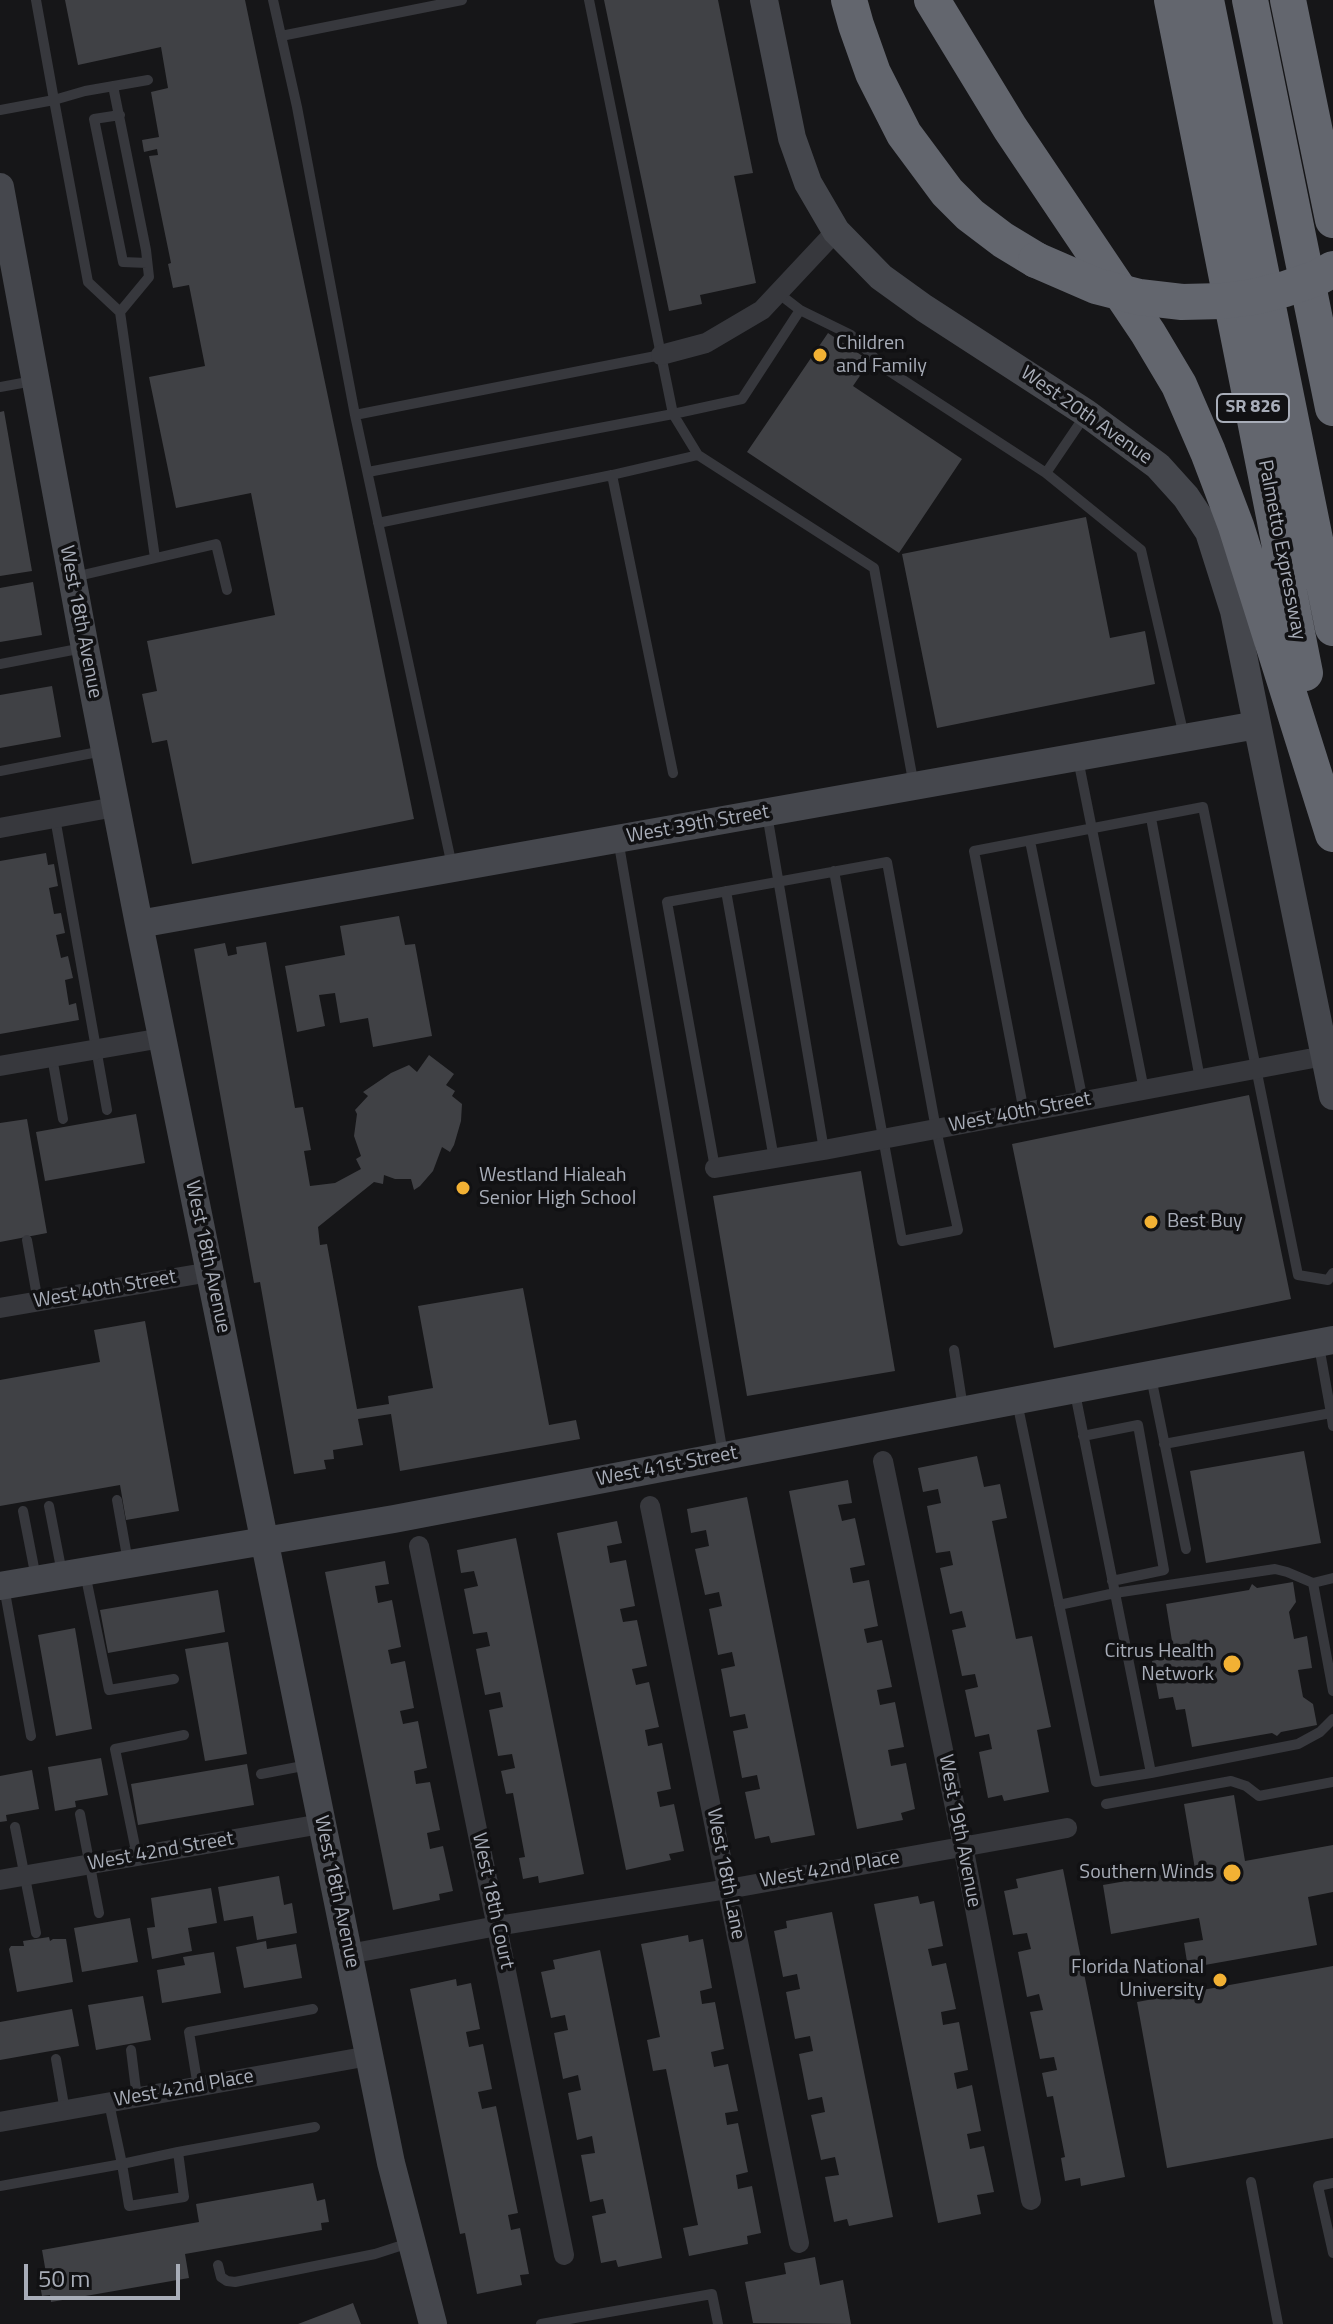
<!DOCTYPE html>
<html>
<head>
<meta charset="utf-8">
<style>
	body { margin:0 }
	#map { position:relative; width:1333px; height:2324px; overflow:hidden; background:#161618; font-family:"Titillium Web",sans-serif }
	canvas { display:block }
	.scale { position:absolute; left:24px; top:2264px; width:156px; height:36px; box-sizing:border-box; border:4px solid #a8adb8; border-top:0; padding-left:10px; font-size:24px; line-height:28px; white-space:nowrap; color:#a8adb8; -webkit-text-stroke:6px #111113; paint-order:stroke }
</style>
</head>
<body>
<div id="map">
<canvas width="1333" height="2324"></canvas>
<div class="scale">50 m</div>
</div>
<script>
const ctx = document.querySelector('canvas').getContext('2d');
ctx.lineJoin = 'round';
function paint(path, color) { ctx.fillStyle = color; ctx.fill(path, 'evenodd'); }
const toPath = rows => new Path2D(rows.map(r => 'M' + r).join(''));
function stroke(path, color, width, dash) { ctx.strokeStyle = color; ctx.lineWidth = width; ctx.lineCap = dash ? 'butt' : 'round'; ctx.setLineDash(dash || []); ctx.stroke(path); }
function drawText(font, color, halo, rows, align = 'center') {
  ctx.font = font + ' "Titillium Web",sans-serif'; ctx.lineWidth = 7; ctx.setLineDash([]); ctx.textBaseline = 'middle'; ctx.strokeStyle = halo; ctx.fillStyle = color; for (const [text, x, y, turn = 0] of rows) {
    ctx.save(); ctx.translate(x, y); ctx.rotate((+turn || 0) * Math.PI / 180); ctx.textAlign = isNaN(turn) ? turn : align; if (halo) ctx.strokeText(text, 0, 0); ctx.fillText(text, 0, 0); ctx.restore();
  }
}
const building = toPath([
	[65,0,245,0,345,478,414,819,192,864,167,740,152,743,142,694,157,691,147,641,275,615,251,493,176,508,149,377,205,366,189,285,173,288,168,264,171,263,149,156,158,155,157,149,144,152,142,140,159,137,151,92,168,88,161,47,78,65],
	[604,0,718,0,753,173,734,176,756,283,700,295,702,304,669,311],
	[828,333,870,361,853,386,962,459,899,553,747,452],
	[4,411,32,571,0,576,0,412],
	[1086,517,1110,638,1145,631,1155,684,937,728,902,554],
	[33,582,42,635,0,642,0,588],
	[52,686,61,737,0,748,0,695],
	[46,853,48,865,54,864,58,886,49,888,54,914,61,913,65,933,56,935,61,958,68,956,73,978,65,980,69,1005,76,1003,79,1020,0,1034,0,861],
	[399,916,405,945,415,944,432,1036,373,1047,368,1018,340,1023,335,993,319,995,325,1026,297,1032,285,966,345,955,340,926],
	[266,942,295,1108,303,1107,311,1150,304,1151,310,1186,335,1183,361,1169,356,1159,361,1156,354,1136,357,1114,355,1110,368,1096,363,1092,391,1073,409,1065,417,1072,429,1055,454,1074,446,1085,455,1091,452,1096,462,1104,461,1121,454,1145,450,1152,442,1147,433,1171,420,1186,414,1190,411,1179,395,1179,384,1175,383,1184,374,1182,318,1227,320,1245,327,1244,357,1409,389,1404,388,1396,433,1388,418,1306,523,1288,549,1425,576,1420,580,1439,400,1471,391,1414,358,1419,363,1445,333,1450,334,1459,324,1460,326,1469,294,1474,260,1282,254,1283,194,949,225,943,228,956,237,954,236,947],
	[1249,1095,1291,1299,1054,1348,1012,1144],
	[136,1114,145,1163,45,1181,36,1132],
	[27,1119,47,1233,0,1242,0,1123],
	[861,1171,895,1371,747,1396,713,1196],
	[145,1321,179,1511,126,1520,120,1485,0,1506,0,1380,100,1362,94,1330],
	[1304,1451,1321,1543,1206,1563,1190,1471],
	[977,1456,984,1487,1000,1484,1007,1518,992,1521,1016,1639,1032,1636,1051,1727,1037,1730,1049,1792,1004,1801,1002,1795,988,1798,979,1752,992,1749,989,1734,975,1737,965,1690,978,1687,975,1674,962,1676,952,1630,966,1627,962,1611,950,1614,940,1568,953,1565,950,1551,936,1553,927,1506,941,1503,938,1489,923,1492,918,1468],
	[848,1480,852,1503,838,1505,842,1521,855,1518,865,1565,850,1568,853,1583,869,1580,878,1626,864,1629,867,1643,882,1640,892,1687,877,1690,880,1705,895,1702,904,1747,888,1750,891,1766,906,1763,915,1809,901,1813,903,1820,857,1829,789,1491],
	[747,1497,815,1835,771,1843,769,1836,755,1839,745,1792,760,1789,757,1775,742,1778,733,1731,748,1728,745,1714,730,1717,721,1669,735,1666,732,1652,718,1655,709,1609,722,1606,719,1592,705,1595,695,1549,709,1546,706,1530,691,1533,687,1509],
	[617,1521,622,1543,607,1546,610,1563,626,1560,635,1606,620,1609,623,1622,637,1620,647,1666,632,1669,636,1685,649,1682,659,1727,645,1730,648,1746,662,1743,671,1789,657,1792,660,1807,674,1804,684,1851,669,1854,671,1860,626,1870,557,1533],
	[516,1538,584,1874,539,1883,538,1876,523,1879,519,1858,525,1857,513,1793,506,1794,501,1771,515,1768,512,1754,498,1756,489,1710,503,1707,500,1692,485,1695,476,1649,490,1646,487,1632,473,1634,464,1589,478,1586,474,1571,461,1573,457,1550],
	[385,1561,389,1584,375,1586,378,1603,392,1600,401,1647,388,1650,391,1664,405,1661,414,1708,400,1711,403,1724,418,1721,427,1768,414,1771,416,1784,430,1782,440,1830,427,1833,430,1849,443,1846,453,1891,439,1894,440,1900,393,1910,325,1572],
	[1293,1582,1296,1602,1289,1612,1294,1639,1307,1636,1312,1668,1298,1670,1303,1697,1313,1704,1317,1725,1281,1732,1277,1736,1272,1733,1192,1747,1185,1709,1176,1710,1173,1697,1159,1699,1152,1661,1162,1659,1159,1643,1172,1641,1166,1604,1249,1590,1252,1584,1257,1588],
	[218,1590,225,1632,108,1653,100,1610],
	[75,1628,92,1729,56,1736,38,1635],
	[228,1642,247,1754,205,1761,185,1649],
	[101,1758,108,1795,75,1801,76,1807,55,1811,48,1767],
	[247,1764,254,1805,138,1825,131,1784],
	[32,1770,39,1809,6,1815,7,1821,0,1822,0,1776],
	[1234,1795,1245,1861,1333,1845,1333,1892,1308,1897,1317,1945,1188,1968,1184,1943,1203,1940,1199,1918,1111,1934,1103,1885,1195,1869,1184,1804],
	[1063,1869,1125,2177,1081,2186,1080,2178,1065,2181,1061,2158,1065,2157,1053,2096,1047,2097,1042,2073,1057,2070,1054,2057,1040,2059,1030,2012,1043,2010,1039,1994,1027,1997,1018,1952,1031,1949,1027,1933,1013,1935,1004,1891,1018,1888,1016,1879],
	[279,1876,284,1905,292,1903,297,1933,257,1940,253,1916,224,1921,218,1887],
	[211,1888,217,1923,188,1928,192,1951,152,1959,147,1928,155,1927,151,1898],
	[918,1896,920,1904,934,1901,943,1946,928,1949,932,1966,946,1963,956,2009,941,2012,943,2025,959,2022,968,2070,954,2073,957,2089,972,2085,981,2131,967,2134,970,2149,984,2146,994,2192,977,2195,981,2214,938,2223,874,1904],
	[832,1912,893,2217,849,2226,847,2219,834,2222,825,2177,839,2175,835,2157,821,2160,811,2115,825,2112,822,2097,808,2100,799,2054,813,2051,810,2036,795,2039,786,1992,800,1989,797,1974,783,1977,774,1931,787,1928,786,1921],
	[130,1918,138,1962,82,1972,74,1928],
	[688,1935,689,1942,703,1939,712,1988,700,1991,702,2004,715,2002,724,2049,711,2052,714,2067,728,2064,738,2111,725,2113,727,2125,738,2123,748,2172,736,2175,738,2189,752,2186,761,2233,747,2236,748,2244,689,2256,683,2228,698,2225,666,2069,653,2071,647,2040,660,2037,641,1944],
	[49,1937,50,1941,53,1939,66,1939,73,1982,17,1992,9,1949,11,1946,24,1946,23,1941],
	[266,1941,267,1949,296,1944,302,1978,244,1988,236,1947],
	[600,1950,662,2258,618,2267,616,2260,601,2263,592,2216,606,2213,603,2199,590,2202,581,2155,595,2153,592,2136,577,2140,568,2093,581,2090,578,2075,563,2079,554,2033,568,2030,565,2015,551,2018,541,1972,555,1969,553,1960],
	[214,1952,221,1993,162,2003,157,1970,185,1965,183,1957],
	[1333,1966,1333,2138,1167,2168,1137,2002],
	[456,1979,457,1986,471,1983,480,2029,466,2032,469,2047,483,2044,492,2089,478,2092,482,2109,496,2106,518,2213,508,2215,511,2230,520,2228,529,2274,520,2275,522,2285,477,2294,465,2233,460,2234,410,1989],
	[143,1996,151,2040,96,2050,88,2005],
	[72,2009,79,2046,0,2060,0,2022],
	[313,2183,317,2201,325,2199,329,2222,321,2223,322,2230,185,2254,189,2278,51,2302,50,2295,42,2296,38,2274,46,2273,42,2250,199,2222,196,2204],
	[815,2257,820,2285,843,2280,851,2324,753,2323,745,2282,786,2274,784,2263],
	[353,2303,361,2324,298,2324]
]);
const lane = toPath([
	[36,0,54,100,85,91,148,80],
	[273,0,297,107,355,415,661,355],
	[589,0,673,414,742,399,800,310,778,293],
	[281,36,462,0],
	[113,86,146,250,149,277,120,312],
	[0,110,54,100,88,282,120,312,155,558],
	[120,115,94,119,123,262,147,263],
	[800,310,851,335,886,369,1046,473],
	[0,387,33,381],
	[1086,414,1046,473,1141,550,1184,736],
	[355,415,452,866],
	[368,472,673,414,698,455,874,568,914,786],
	[612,475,673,773],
	[378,523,612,475,698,455],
	[74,577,216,544,227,590],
	[0,664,83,648],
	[1078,759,1144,1090],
	[0,771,103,751],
	[767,814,824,1150],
	[55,818,107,1110],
	[1151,818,1200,1079],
	[618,839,723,1454],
	[1030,841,1083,1101],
	[726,891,774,1159],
	[52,1057,63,1119],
	[1024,1112,974,851,1203,807,1298,1275,1328,1280,1333,1273],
	[715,1168,667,902,887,862,936,1129,958,1230,902,1241,834,871],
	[27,1240,38,1302],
	[954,1350,963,1408],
	[1151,1377,1186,1549],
	[1017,1402,1096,1782,1151,1773,1075,1393],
	[1331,1413,1333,1426],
	[1083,1436,1138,1425,1164,1570,1112,1581],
	[1164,1444,1331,1413,1319,1346],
	[117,1500,128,1562],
	[49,1506,62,1573],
	[23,1511,36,1578],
	[85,1573,109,1690,174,1679],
	[1333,1578,1313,1583,1333,1691],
	[4,1587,31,1736],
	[1059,1605,1115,1593,1275,1569,1287,1572,1313,1583],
	[1151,1773,1298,1744,1320,1732,1333,1719],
	[261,1774,308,1765],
	[1106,1804,1231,1781,1246,1786,1259,1796,1333,1782],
	[80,1814,99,1913],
	[15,1827,36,1933],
	[137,1856,115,1749,184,1735],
	[131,2050,137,2098],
	[56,2059,65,2111],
	[198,2087,189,2032,313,2009],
	[178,2152,184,2197,129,2206,122,2164,178,2152,315,2127],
	[1251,2182,1278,2324],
	[1333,2183,1318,2186,1333,2253],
	[0,2186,122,2164,109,2103],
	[218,2265,221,2277,227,2281,235,2282,375,2254,409,2243],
	[541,2324,712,2294,718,2324]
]);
const street = toPath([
	[661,355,706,343,762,310,836,231],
	[0,828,115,807],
	[0,1066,162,1038],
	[715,1168,824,1150,1324,1056],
	[0,1308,210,1272],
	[883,1461,963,1846,1031,2200],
	[650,1506,799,2243],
	[419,1546,564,2255],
	[0,1880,321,1824],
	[349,1954,497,1926,728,1889,1067,1828],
	[0,2122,369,2056]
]);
const secondary = toPath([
	[764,0,792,138,808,183,836,231,881,277,924,308,1086,413,1158,466,1186,497,1209,532,1234,611,1333,1096],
	[0,187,85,648,139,924,391,2163,433,2324],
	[139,924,1257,725],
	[0,1586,394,1519,1333,1340]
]);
const highway = toPath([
	[849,0,856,25,873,73,904,134,947,192,970,215,1003,240,1036,260],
	[932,0,1010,128,1148,333,1179,385,1208,452,1236,526,1333,834],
	[1172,0,1305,673],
	[1206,0,1333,628],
	[1250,0,1333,408],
	[1288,0,1333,220]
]);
const highwayBridge = toPath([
	[1036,260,1096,286,1139,297,1182,302,1223,301,1253,297,1285,289,1317,278,1333,269]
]);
const markers = [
	[820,355,8,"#f2b134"],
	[463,1188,8,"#f2b134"],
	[1151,1222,8,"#f2b134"],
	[1232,1664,10,"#f2b134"],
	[1232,1873,10,"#f2b134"],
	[1220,1980,8,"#f2b134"]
];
const shields = [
	[1253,408,72]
];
const shieldNames = [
	["SR 826",1253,408]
];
const poiNames = [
	["Children",836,344],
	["and Family",836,367],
	["Westland Hialeah",479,1176],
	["Senior High School",479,1199],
	["Best Buy",1167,1222],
	["Citrus Health",1214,1652,"right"],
	["Network",1214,1675,"right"],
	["Southern Winds",1214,1873,"right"],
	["Florida National",1204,1968,"right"],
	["University",1204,1991,"right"]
];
const streetNames = [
	["West 20th Avenue",1086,416,35],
	["Palmetto Expressway",1281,550,79],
	["West 18th Avenue",80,622,79],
	["West 39th Street",698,825,-10],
	["West 40th Street",1020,1113,-11],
	["West 18th Avenue",207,1257,78],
	["West 40th Street",105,1290,-10],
	["West 41st Street",667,1467,-11],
	["West 19th Avenue",959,1831,79],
	["West 42nd Street",161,1852,-10],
	["West 42nd Place",830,1870,-10],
	["West 18th Lane",725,1874,79],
	["West 18th Avenue",336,1892,78],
	["West 18th Court",492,1901,78],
	["West 42nd Place",184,2089,-10]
];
paint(building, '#404145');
stroke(lane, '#37383d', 10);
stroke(street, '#37383d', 20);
stroke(secondary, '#45474d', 28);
stroke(highway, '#63666e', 36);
stroke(highwayBridge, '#63666e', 36);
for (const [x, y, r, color] of markers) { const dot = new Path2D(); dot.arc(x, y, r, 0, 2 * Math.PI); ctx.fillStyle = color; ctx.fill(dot); stroke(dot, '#111113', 3); }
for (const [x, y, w] of shields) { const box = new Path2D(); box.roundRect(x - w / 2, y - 14, w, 28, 6); ctx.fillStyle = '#111113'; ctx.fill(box); stroke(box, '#a8adb8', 2); }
drawText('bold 18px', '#a8adb8', null, shieldNames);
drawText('20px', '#a8adb8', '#111113', poiNames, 'left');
drawText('20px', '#a8adb8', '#111113', streetNames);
</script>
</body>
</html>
